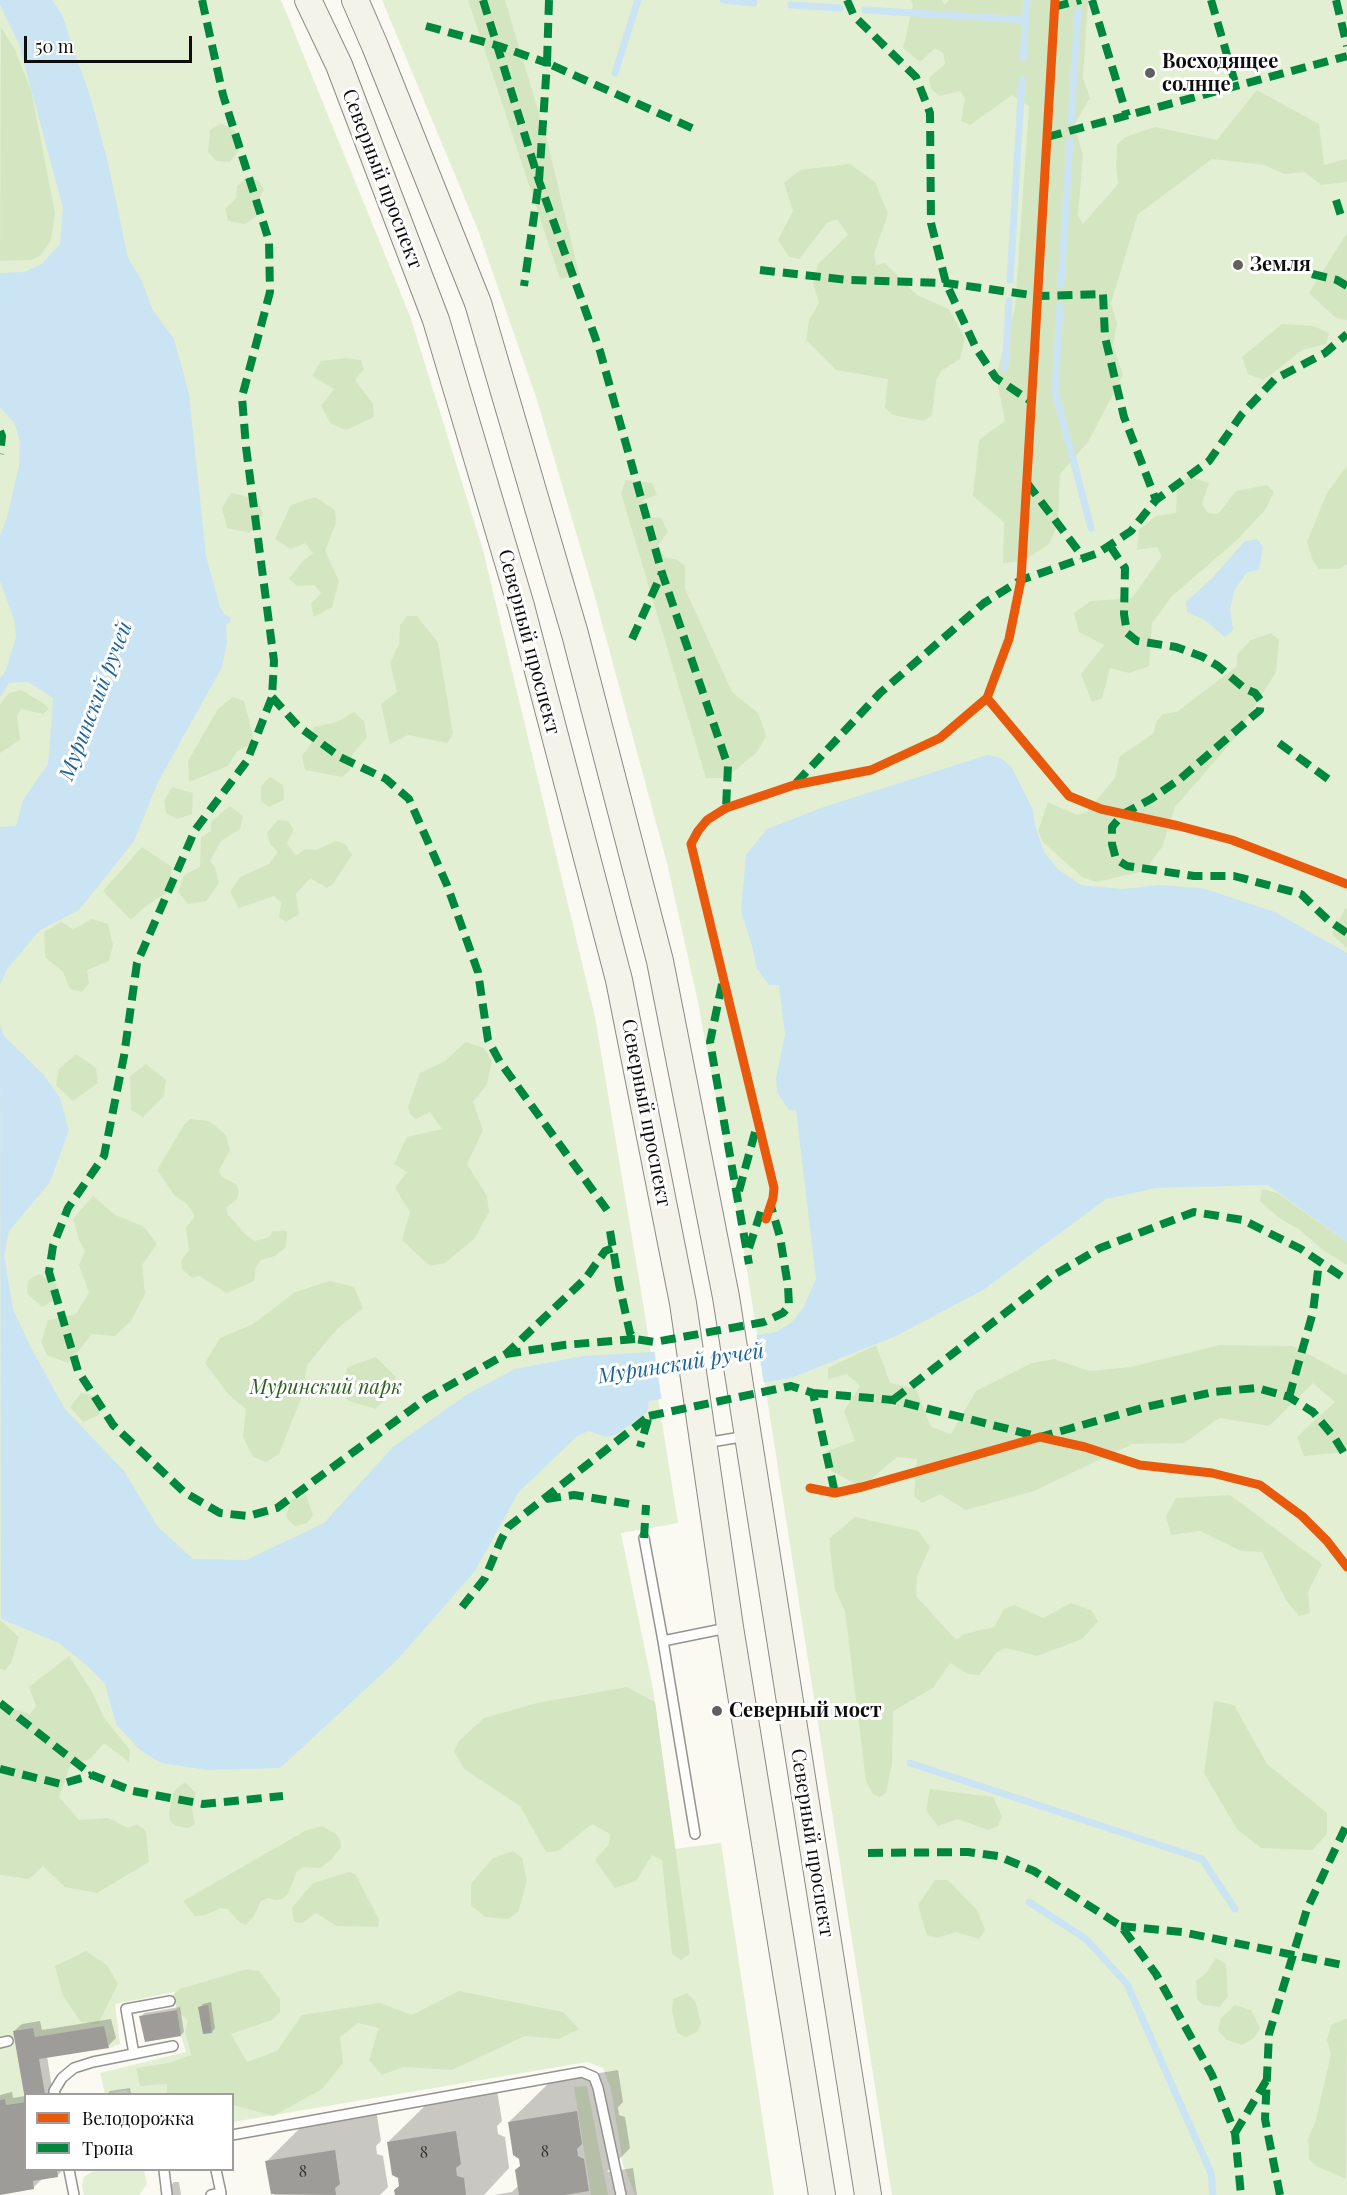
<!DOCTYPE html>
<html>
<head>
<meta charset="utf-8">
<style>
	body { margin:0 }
	#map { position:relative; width:1347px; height:2195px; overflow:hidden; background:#faf9f2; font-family:"Playfair Display",serif }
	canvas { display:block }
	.legend { position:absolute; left:24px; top:2093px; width:210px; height:78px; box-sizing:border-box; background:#fff; border:2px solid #9e9e9e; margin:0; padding:8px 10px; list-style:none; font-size:18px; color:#0d0d0d }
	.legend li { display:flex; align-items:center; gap:12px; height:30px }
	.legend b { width:30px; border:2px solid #9e9e9e }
	.scale { position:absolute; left:24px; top:36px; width:168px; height:27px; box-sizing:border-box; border:3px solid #0d0d0d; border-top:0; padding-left:8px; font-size:18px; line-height:21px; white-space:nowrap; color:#0d0d0d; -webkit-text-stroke:4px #fff; paint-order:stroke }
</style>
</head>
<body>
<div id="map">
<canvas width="1347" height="2195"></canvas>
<ul class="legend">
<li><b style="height:8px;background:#e8590c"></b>Велодорожка</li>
<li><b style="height:8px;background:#00873e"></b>Тропа</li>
</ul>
<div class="scale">50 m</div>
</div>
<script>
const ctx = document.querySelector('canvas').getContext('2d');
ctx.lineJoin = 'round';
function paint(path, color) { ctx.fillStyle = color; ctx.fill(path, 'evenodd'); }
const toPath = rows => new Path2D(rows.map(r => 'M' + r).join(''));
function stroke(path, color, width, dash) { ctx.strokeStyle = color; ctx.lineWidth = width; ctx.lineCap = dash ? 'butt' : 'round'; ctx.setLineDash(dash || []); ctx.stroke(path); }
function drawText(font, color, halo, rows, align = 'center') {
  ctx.font = font + ' "Playfair Display",serif'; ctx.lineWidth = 6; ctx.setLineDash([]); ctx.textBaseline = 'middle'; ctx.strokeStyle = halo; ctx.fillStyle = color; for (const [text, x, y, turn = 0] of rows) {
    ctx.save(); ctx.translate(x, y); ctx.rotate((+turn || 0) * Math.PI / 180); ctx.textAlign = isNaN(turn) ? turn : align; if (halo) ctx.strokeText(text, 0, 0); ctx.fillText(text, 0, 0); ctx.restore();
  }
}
const green = toPath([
	[0,0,281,0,410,316,483,550,595,1017,642,1297,678,1523,621,1533,653,1689,675,1849,721,1843,774,2195,635,2195,623,2164,611,2089,603,2068,587,2062,233,2122,232,2094,128,2094,127,2090,105,2094,100,2073,186,2052,181,2036,174,1992,115,2004,120,2044,109,2048,104,2026,35,2037,33,2028,13,2031,25,2102,6,2105,5,2099,0,2100],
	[382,0,1347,0,1347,2195,892,2195,743,1245,698,1002,667,863,593,590,537,400,478,230],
	[587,2086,608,2195,591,2195,574,2087],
	[100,2170,144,2170,147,2184,139,2195,84,2195,82,2186,84,2177,93,2171]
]);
const forest = toPath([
	[468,0,505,0,547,140,579,274,560,279],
	[911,0,941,0,945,5,949,0,1088,0,1083,79,1090,98,1074,125,1083,155,1078,216,1083,224,1118,184,1116,166,1117,145,1125,137,1155,127,1217,140,1257,90,1319,124,1324,165,1347,159,1347,182,1321,185,1305,172,1284,174,1264,165,1212,159,1138,214,1111,303,1117,324,1113,345,1123,375,1088,442,1060,474,1058,524,1049,544,1023,561,1003,563,1004,522,973,496,979,440,1005,421,996,376,1015,308,1029,106,1012,95,970,125,961,121,965,99,960,91,940,96,931,89,929,78,945,64,943,53,935,48,920,62,903,48,913,5],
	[1,27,15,50,31,90,55,213,51,240,40,256,31,260,0,261],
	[221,123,235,131,244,143,230,162,216,161,208,152,210,130],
	[850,164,875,182,888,214,874,254,876,265,885,263,917,295,949,309,965,338,960,359,941,371,936,381,932,415,924,421,893,415,885,408,888,379,836,370,806,340,809,320,819,303,813,284,818,264,848,235,837,219,827,223,799,259,789,257,778,240,793,211,784,183,800,170],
	[248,177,259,181,264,190,256,204,256,217,245,224,228,221,225,209,236,198,237,186],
	[1347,233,1347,320,1336,318,1309,293],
	[1282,324,1314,326,1329,333,1326,344,1302,350,1264,380,1248,374,1242,357],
	[346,358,361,360,364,369,355,380,373,404,374,417,346,430,331,424,321,406,334,389,312,376,321,361],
	[1347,466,1347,564,1339,569,1319,569,1313,561,1307,542,1327,493],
	[1188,476,1209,483,1202,504,1208,513,1218,514,1236,491,1267,485,1274,492,1265,510,1237,540,1172,596,1152,623,1149,666,1129,673,1110,668,1102,698,1092,702,1081,674,1104,645,1079,632,1074,613,1091,601,1132,598,1162,556,1157,547,1137,550,1139,530,1156,516,1176,513,1177,492],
	[626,480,652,483,657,495,643,500,650,517,661,518,668,532,658,545,665,558,676,559,685,566,685,589,732,692,758,713,766,736,757,752,726,778,706,778,621,493],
	[231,493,258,499,263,514,250,533,227,528,222,508],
	[315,497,335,510,336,523,325,551,339,581,332,607,314,617,311,604,321,593,314,585,297,586,289,579,302,562,313,553,305,543,291,549,275,539,291,505],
	[407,616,417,616,438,643,453,734,447,743,408,735,390,744,381,704,397,692,390,663,399,644,400,625],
	[1271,633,1279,640,1276,672,1235,738,1175,807,1162,847,1144,871,1096,882,1082,877,1043,842,1038,831,1048,802,1077,815,1087,812,1115,778,1119,757,1154,733,1156,722,1163,714,1177,712,1237,666,1237,655,1251,640],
	[21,690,43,703,49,709,43,714,21,709,17,716,20,740,0,753,0,704,9,693],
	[233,697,244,701,253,736,250,745,237,751,228,766,189,782,188,761,218,709],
	[354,712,364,721,367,737,352,755,350,770,342,777,305,770,302,756,311,744,314,727,337,722],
	[270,777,283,785,284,800,269,807,261,801,261,786],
	[172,787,193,793,192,814,177,819,166,813,164,801],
	[230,806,243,816,240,829,221,841,210,861,215,867,219,883,206,901,188,904,178,892,184,875,200,867,201,837,211,831,211,822],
	[278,820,288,821,294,830,287,843,296,856,305,849,316,850,336,841,345,844,352,855,333,884,327,888,310,878,296,894,299,914,286,922,279,917,281,903,274,896,239,908,230,892,240,877,269,864,278,852,270,844,267,833],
	[142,847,172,867,168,892,147,905,131,920,103,891],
	[1345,909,1347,909,1347,948,1332,934],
	[92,919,108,924,113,945,109,961,87,970,89,983,82,992,70,989,63,972,45,957,44,932,61,922,73,929],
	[466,1042,484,1048,492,1061,487,1084,473,1102,483,1130,467,1164,487,1196,489,1212,475,1238,445,1263,430,1266,402,1240,410,1212,395,1188,407,1172,394,1164,407,1137,442,1129,430,1112,416,1119,410,1114,408,1107,420,1073,445,1061],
	[76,1054,96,1068,98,1083,73,1101,56,1085,59,1069],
	[146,1064,166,1080,164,1096,143,1117,131,1110,130,1076],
	[190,1119,209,1121,226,1135,230,1150,219,1170,222,1177,236,1184,239,1191,237,1199,226,1208,228,1215,248,1237,255,1241,269,1237,273,1231,287,1231,286,1247,275,1256,261,1260,256,1267,254,1281,227,1293,199,1276,192,1278,182,1269,181,1261,189,1250,186,1228,195,1216,187,1204,175,1196,157,1170,184,1125],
	[1262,1189,1277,1193,1347,1242,1347,1265,1323,1250,1300,1230,1279,1218,1260,1201],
	[93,1196,115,1215,143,1226,157,1244,142,1265,145,1294,131,1321,115,1336,92,1334,68,1363,47,1355,41,1342,48,1320,76,1314,89,1293,79,1265,85,1251,79,1240,73,1219],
	[39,1274,57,1284,53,1301,42,1307,27,1293,28,1280],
	[330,1281,354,1287,363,1308,337,1329,307,1365,302,1396,279,1454,266,1462,253,1457,243,1437,246,1409,229,1395,205,1363,220,1338,253,1324,295,1292],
	[876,1345,890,1383,916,1389,931,1427,951,1434,976,1391,1032,1363,1054,1359,1090,1371,1131,1367,1220,1345,1293,1346,1347,1375,1347,1452,1304,1456,1297,1437,1335,1402,1313,1383,1269,1426,1219,1418,1184,1443,1132,1444,1034,1491,966,1510,940,1494,922,1503,914,1496,917,1459,897,1457,862,1487,831,1471,827,1451,855,1441,844,1411,860,1386,847,1374,828,1379,828,1368],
	[376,1357,396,1377,388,1396,376,1409,348,1401,341,1385,348,1367],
	[81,1393,92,1395,100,1407,99,1415,83,1422,70,1407],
	[306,1495,313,1515,307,1523,295,1526,286,1517,291,1499],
	[1230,1495,1322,1564,1308,1592,1310,1613,1299,1616,1286,1600,1262,1552,1241,1551,1200,1531,1171,1535,1166,1516,1176,1498],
	[855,1517,918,1531,930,1547,917,1576,916,1596,956,1640,964,1634,994,1627,1004,1609,1015,1605,1043,1618,1071,1603,1091,1610,1098,1621,1082,1639,1037,1656,1006,1648,997,1652,979,1675,968,1674,950,1663,933,1688,893,1711,892,1764,886,1793,880,1797,873,1794,866,1781,845,1611,835,1590,830,1549,830,1538],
	[0,1620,19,1637,11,1663,5,1670,0,1669],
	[69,1656,92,1692,104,1718,130,1750,129,1762,104,1743,90,1759,70,1766,59,1797,79,1820,109,1818,128,1828,137,1824,146,1831,149,1862,97,1893,65,1887,43,1866,29,1879,0,1875,0,1705,30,1714,36,1706,29,1687],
	[627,1687,655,1702,690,1954,681,1960,672,1954,662,1860,652,1855,636,1881,615,1888,595,1860,609,1844,610,1834,592,1824,558,1851,546,1852,520,1806,464,1769,454,1751,459,1741,484,1718,537,1703],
	[1214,1701,1234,1705,1267,1764,1327,1813,1327,1834,1312,1850,1261,1848,1237,1829,1204,1773],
	[185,1782,196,1793,192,1808,195,1824,189,1828,175,1826,170,1820,169,1813,174,1791],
	[930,1789,993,1797,1002,1816,998,1826,988,1830,958,1819,938,1826,926,1810],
	[322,1826,336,1834,340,1840,341,1847,331,1860,320,1868,304,1867,297,1871,288,1894,282,1899,275,1900,268,1898,261,1901,254,1916,246,1925,239,1922,228,1909,220,1908,206,1915,195,1916,183,1901,305,1831],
	[513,1851,522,1858,527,1881,518,1912,508,1919,485,1917,471,1905,471,1884,493,1858],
	[349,1872,356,1875,379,1920,378,1927,337,1926,316,1913,302,1923,294,1922,292,1908,313,1883],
	[935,1880,948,1880,977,1910,985,1930,979,1939,956,1932,937,1938,927,1935,918,1905],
	[86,1951,107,1965,118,1984,98,2024,81,2022,63,1996,55,1966],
	[1216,1958,1226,1964,1228,1996,1220,2007,1203,2005,1197,1999,1196,1981,1206,1973],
	[247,1969,259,1971,280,1999,280,2012,272,2020,231,2034,247,2062,277,2051,302,2015,380,2003,412,2015,459,1991,563,2012,579,2029,559,2039,525,2036,452,2070,403,2067,382,2075,369,2060,379,2028,358,2023,340,2037,343,2063,322,2089,273,2116,233,2105,232,2094,167,2094,167,2084,140,2086,136,2068,169,2063,191,2055,185,2031,188,2020,179,2013,172,1996,180,1989],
	[687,1993,695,2001,701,2023,697,2032,686,2037,677,2033,672,2011,673,1999],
	[1235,2005,1251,2010,1260,2028,1254,2038,1242,2045,1227,2040,1218,2030,1221,2018],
	[1345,2019,1347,2019,1346,2179,1316,2166,1309,2159,1308,2139,1316,2120,1331,2054,1327,2040,1331,2025]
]);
const water = toPath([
	[0,0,52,0,62,15,91,99,108,163,128,258,142,281,152,309,174,339,189,394,206,556,220,607,225,615,231,618,230,622,226,624,227,642,222,667,158,782,134,841,79,910,40,930,7,969,0,985,0,827,16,826,23,800,48,764,53,698,28,682,9,683,0,697,0,678,6,670,16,637,14,619,0,581,0,536,7,517,19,466,20,442,15,424,0,407,0,273,24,272,42,264,60,244,63,208,19,44,0,5],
	[1257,539,1263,547,1259,570,1247,572,1235,589,1230,608,1233,630,1225,637,1205,620,1187,612,1186,602,1212,578,1245,541],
	[987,755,1001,758,1012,768,1033,810,1035,825,1044,852,1059,870,1081,885,1122,889,1159,885,1202,888,1275,912,1347,953,1347,1242,1268,1185,1156,1188,1106,1199,983,1290,896,1336,791,1378,649,1401,647,1412,617,1434,606,1437,589,1431,577,1436,518,1493,475,1571,397,1660,280,1768,208,1770,161,1763,140,1750,116,1724,105,1684,85,1664,59,1643,1,1619,0,1025,4,1036,43,1074,60,1098,69,1130,50,1182,9,1231,4,1256,13,1309,30,1346,65,1409,124,1471,158,1527,193,1559,246,1560,324,1523,393,1447,466,1395,515,1369,583,1356,652,1352,776,1332,792,1322,803,1308,816,1279,796,1110,789,1110,777,1092,776,1078,785,1035,779,985,769,985,757,969,752,946,741,911,746,855,767,829,821,808]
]);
const pier = toPath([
	[756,1332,764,1385,662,1402,654,1348]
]);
const shadow = toPath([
	[211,2002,215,2028,212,2032,200,2007,203,2004],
	[180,2007,184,2032,181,2035,141,2017,144,2013],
	[111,2019,116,2038,108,2046,47,2056,53,2094,26,2094,26,2170,63,2170,58,2175,41,2178,41,2180,33,2188,0,2193,0,2095,12,2092,13,2098,25,2096,14,2031,22,2024,40,2021,42,2030],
	[618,2070,623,2102,618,2107,619,2115,625,2117,630,2148,607,2172,633,2168,637,2195,494,2195,512,2192,519,2185,522,2166,509,2122,551,2081],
	[130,2088,131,2094,107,2094,110,2091],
	[497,2090,502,2121,497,2126,498,2134,505,2137,509,2168,484,2195,397,2195,401,2186,388,2142,430,2101],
	[376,2109,381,2141,376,2146,377,2154,383,2156,388,2187,380,2195,275,2195,272,2193,267,2161,308,2120],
	[174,2182,179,2182,181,2195,161,2195]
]);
const stream = toPath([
	[723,0,754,3],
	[791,5,840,8],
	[865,10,1026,20],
	[1023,58,1027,0],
	[615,73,638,0],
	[1071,121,1078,11],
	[1010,280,1022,80],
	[1061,285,1070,141],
	[1060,305,1055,391,1091,528],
	[1005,368,1009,301],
	[910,1763,1202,1859,1235,1909],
	[1029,1902,1086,1939,1127,1984,1211,2173,1213,2195]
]);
const building = toPath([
	[208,2005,212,2033,203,2034,198,2007],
	[177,2010,181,2036,145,2042,139,2016],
	[104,2026,109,2048,39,2059,45,2094,24,2094,13,2031,33,2028,35,2037],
	[5,2099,6,2105,26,2102,26,2170,57,2170,58,2177,33,2181,34,2189,0,2195,0,2100],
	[577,2111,582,2144,577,2149,578,2156,584,2159,589,2191,565,2195,519,2195,515,2170,520,2166,519,2159,513,2155,508,2122],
	[456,2131,461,2164,456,2168,457,2176,464,2178,466,2195,395,2195,394,2190,399,2186,398,2178,392,2175,387,2142],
	[335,2150,340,2184,335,2188,336,2195,271,2194,265,2161]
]);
const lane = toPath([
	[705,1443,747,1436],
	[644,1538,663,1641],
	[695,1834,663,1641,727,1628],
	[0,2043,8,2041],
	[134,2054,126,2009,170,2001],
	[55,2094,54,2091,62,2078,74,2068,93,2062,173,2046],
	[232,2135,582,2072,594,2077,598,2088,621,2195],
	[69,2170,74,2195],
	[164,2170,167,2195],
	[211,2195,221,2193,216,2170]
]);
const secondary = toPath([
	[308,0,339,65,436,320,521,606,619,980,683,1303,730,1627,822,2195],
	[355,0,375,46,478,303,575,634,660,961,726,1297,868,2195]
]);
const quiet = toPath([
	[202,0,223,95,269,241,270,292,242,397,246,447,274,661,272,697,247,761,195,830,137,963,124,1056,104,1156,68,1208,53,1246,49,1272,78,1371,113,1425,184,1492,220,1513,248,1516,277,1508,427,1398,506,1354,586,1278,605,1251,613,1248],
	[483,0,539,181,600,351,662,573,728,766,726,808],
	[549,0,547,63,694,129],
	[847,0,854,16,916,77,930,113,931,223,946,283,976,348,996,378,1032,402],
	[1092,0,1127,116],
	[1211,0,1236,86],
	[1336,0,1347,46],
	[1054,7,1081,0],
	[426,26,499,46,547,63,539,181,524,286],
	[1047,137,1347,56],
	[1336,200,1342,219],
	[760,270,848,280,946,283,1038,296,1103,294,1105,337,1124,417,1156,500],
	[1312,274,1337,280,1347,286],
	[0,431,2,436,0,454],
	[1027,483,1083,557],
	[1110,546,1125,568,1124,614,1127,633,1137,641,1176,647,1203,657,1218,666,1244,688,1255,693,1261,701,1260,710,1180,779,1151,799,1123,814,1112,827,1112,844,1116,859,1127,866,1194,876,1234,876,1301,894,1328,920,1347,933],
	[632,639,662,573],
	[272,697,298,726,340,757,386,779,409,799,447,885,478,972,488,1040,500,1062,607,1210],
	[1279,743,1328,779],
	[796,783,880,693,984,603,1021,580,1098,553,1131,531,1156,500,1209,461,1242,414,1275,379,1325,353,1347,334],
	[722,984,710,1042,749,1264],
	[739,1191,757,1125],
	[610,1231,619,1284,630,1333,635,1339,655,1342,764,1322,783,1313,789,1306,788,1286,780,1237,771,1206],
	[749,1248,762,1208],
	[506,1354,564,1345,635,1339],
	[813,1393,893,1400,1040,1437,1146,1407,1213,1392,1257,1388,1289,1397,1313,1412,1334,1437,1347,1458],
	[1289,1397,1313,1312,1319,1262],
	[893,1400,1054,1275,1100,1248,1194,1212,1243,1220,1301,1249,1347,1280],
	[649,1416,791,1386,813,1393,835,1493],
	[546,1499,574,1495,636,1505],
	[644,1538,646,1505],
	[462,1607,485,1578,501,1540,508,1527,649,1416,640,1447],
	[0,1703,92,1775,133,1791,203,1804,283,1796],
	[0,1769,61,1784,92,1775],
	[868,1853,968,1852,998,1856,1034,1871,1121,1926,1156,1974,1212,2075,1235,2133,1241,2195],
	[1121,1926,1182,1932,1347,1966],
	[1235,2133,1266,2081],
	[1280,2195,1265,2119,1269,2034,1307,1909,1347,1824]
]);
const cycleway = toPath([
	[1055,0,1021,580,1009,639,987,698,1069,796,1101,809,1179,826,1232,840,1347,884],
	[766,1219,773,1198,774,1188,691,844,698,831,707,820,726,808,794,785,871,770,940,738,987,698],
	[810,1488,835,1493,862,1487,1040,1437,1085,1447,1140,1465,1212,1473,1260,1485,1302,1516,1327,1541,1347,1567]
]);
const markers = [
	[1150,73,6,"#60605d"],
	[1238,265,6,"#60605d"],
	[717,1711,6,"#60605d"]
];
const numberNames = [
	["8",545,2152],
	["8",424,2153],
	["8",303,2172]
];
const poiNames = [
	["Восходящее",1162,62],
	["солнце",1162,85],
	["Земля",1250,265],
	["Северный мост",729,1711]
];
const streetNames = [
	["Северный проспект",382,179,69],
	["Северный проспект",529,642,75],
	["Северный проспект",646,1113,79],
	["Северный проспект",812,1843,81]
];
const parkNames = [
	["Муринский парк",326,1388]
];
const waterNames = [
	["Муринский ручей",96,701,-69],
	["Муринский ручей",681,1364,-9]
];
paint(green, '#e3efd3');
paint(forest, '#d4e6c1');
paint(water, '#cae4f3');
paint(pier, '#faf9f2');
paint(shadow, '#0003');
stroke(stream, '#cae4f3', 7);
paint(building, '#9d9c98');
stroke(lane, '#949390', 12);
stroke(secondary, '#8a8a87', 28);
stroke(lane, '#fefefd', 9);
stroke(secondary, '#f4f3ea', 26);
stroke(quiet, '#00873e', 8, [15, 8]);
stroke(cycleway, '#e8590c', 9);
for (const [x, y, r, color] of markers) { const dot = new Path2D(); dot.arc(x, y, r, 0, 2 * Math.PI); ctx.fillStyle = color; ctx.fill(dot); stroke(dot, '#fff', 2); }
drawText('16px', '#313130', null, numberNames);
drawText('bold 20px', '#0d0d0d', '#fff', poiNames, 'left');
drawText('20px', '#0d0d0d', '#fff', streetNames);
drawText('italic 20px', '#2e6120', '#fff', parkNames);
drawText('italic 21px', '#1c6299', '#fff', waterNames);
</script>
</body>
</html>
